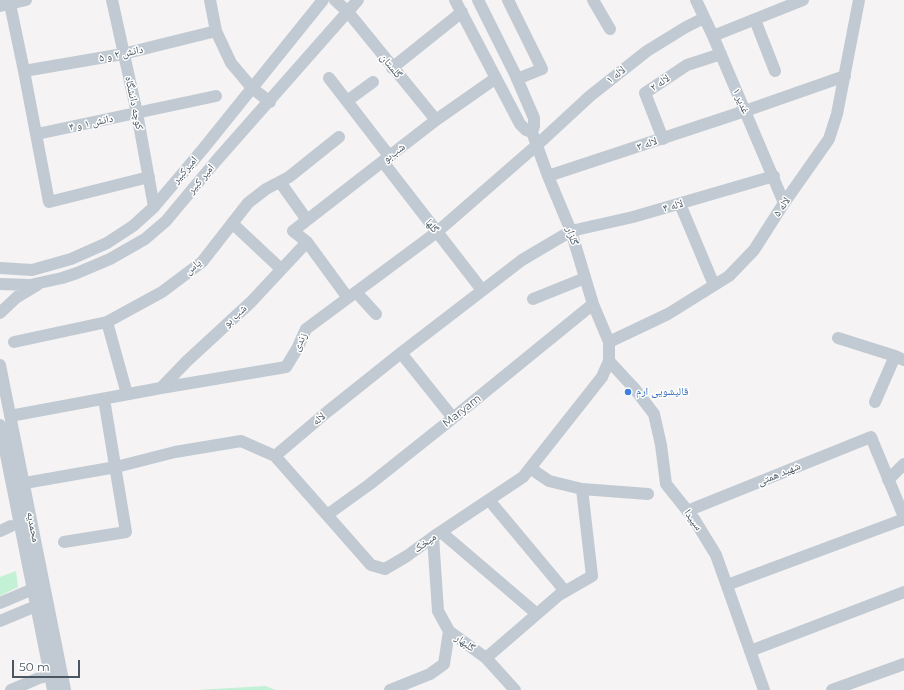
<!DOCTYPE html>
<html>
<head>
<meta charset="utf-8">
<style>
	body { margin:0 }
	#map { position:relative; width:904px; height:690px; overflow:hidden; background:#f5f3f3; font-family:Montserrat,sans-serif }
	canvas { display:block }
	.scale { position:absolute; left:12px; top:660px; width:68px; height:18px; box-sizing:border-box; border:2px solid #4a5661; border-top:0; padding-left:5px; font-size:12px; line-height:14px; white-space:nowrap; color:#4a5661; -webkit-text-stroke:3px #fff; paint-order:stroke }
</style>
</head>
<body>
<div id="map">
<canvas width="904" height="690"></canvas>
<div class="scale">50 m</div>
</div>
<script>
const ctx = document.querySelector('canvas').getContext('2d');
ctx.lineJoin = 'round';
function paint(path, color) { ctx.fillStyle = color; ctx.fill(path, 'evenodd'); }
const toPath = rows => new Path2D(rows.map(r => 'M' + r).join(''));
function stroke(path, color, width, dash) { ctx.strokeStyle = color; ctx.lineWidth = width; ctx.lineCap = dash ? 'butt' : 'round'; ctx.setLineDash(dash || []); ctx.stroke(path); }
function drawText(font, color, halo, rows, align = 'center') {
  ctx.font = font + ' Montserrat,"Noto Naskh Arabic",sans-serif'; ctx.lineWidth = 3; ctx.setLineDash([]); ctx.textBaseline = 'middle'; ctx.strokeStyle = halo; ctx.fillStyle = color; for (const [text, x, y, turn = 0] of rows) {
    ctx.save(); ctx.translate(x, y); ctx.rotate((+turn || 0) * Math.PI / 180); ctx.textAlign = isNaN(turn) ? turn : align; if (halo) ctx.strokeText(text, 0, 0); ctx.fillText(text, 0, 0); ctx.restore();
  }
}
const green = toPath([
	[16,571,18,587,0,596,0,577],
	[266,686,275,690,196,690]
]);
const minor = toPath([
	[112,0,137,113,154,207],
	[210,0,216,31,231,63,252,88,270,102],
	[335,0,348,12,436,120],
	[455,0,520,124,526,130,532,132],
	[508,0,542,69,517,79],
	[593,0,610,29],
	[696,0,713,36,784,203],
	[10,4,24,71,49,202,149,177],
	[0,6,26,0],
	[755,20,775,71],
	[713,36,803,0],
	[392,68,462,12],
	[24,71,123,54,216,31],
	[329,78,390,157],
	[347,101,373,82],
	[37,134,216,96],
	[663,139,645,93,687,65,721,54],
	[383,162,482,290],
	[548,176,745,111,845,76],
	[280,182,307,220],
	[680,204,714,285],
	[232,223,281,269],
	[0,268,32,270,71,259,107,243,133,226,154,207,203,149,323,0],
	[0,284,30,285,62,278,77,273,110,259,145,239,166,221,216,161,358,0],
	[356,292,376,314],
	[348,298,307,242,293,231,436,120,496,78],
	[533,299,585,278],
	[0,313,17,297,37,285],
	[107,322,127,394],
	[838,338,895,356,904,360],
	[14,342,107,322,162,292,202,262,248,203,266,189,289,177,339,137],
	[609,342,668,314,729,276,754,250,784,203,829,139,837,114,859,0],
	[401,353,453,418],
	[609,361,634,388,654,414,661,445,666,484,694,519,716,555,764,690],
	[0,365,65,690],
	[161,388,187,361,251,302,307,242],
	[875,402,895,356],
	[10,416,161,388,286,367,297,349,306,329,437,232,537,145,590,96,647,51,686,27,704,18],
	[0,425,53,690],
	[275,456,371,565,385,569,407,556,433,537,523,477,602,377,609,361,609,342,593,304,571,231,548,176,532,132,534,126,534,118,515,74,478,0],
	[530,468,549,481,582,489,648,494],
	[888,480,904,464],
	[25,483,116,467,175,452,241,441,275,456,327,412,401,353,522,260,571,231,633,217,774,176],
	[489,500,565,591],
	[687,511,871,437,904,517],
	[327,515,370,484,453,418,593,304],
	[0,531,11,526],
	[441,532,537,614],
	[433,537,438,611,449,631,486,658,515,690],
	[64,542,126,532,104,399],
	[727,585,904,519],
	[0,603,33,589],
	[0,621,36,606],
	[750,651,904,592],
	[486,658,559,595,592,576,582,489],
	[11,690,39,678,50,675],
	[390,690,430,674,444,664,449,631],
	[832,690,904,664]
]);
const markers = [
	[628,392,4,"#3f7fe0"]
];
const streetNames = [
	["دانش ۲ و ۵",121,54,-12],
	["گلستان",391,66,51],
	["لاله ۱",616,75,-38],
	["لاله ۲",660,83,-34],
	["غدیر ۱",741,101,67],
	["کوچه دانشگاه",134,103,78],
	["دانش ۱ و ۴",91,123,-12],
	["لاله ۳",647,144,-19],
	["شب‌بو",394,153,-37],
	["امیرکبیر",185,170,-49],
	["امیر کبیر",201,179,-50],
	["لاله ۴",673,206,-16],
	["لاله ۵",782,207,-56],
	["گلها",432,226,52],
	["گلزار",572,236,72],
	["یاس",193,267,-39],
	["شب بو",235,316,-43],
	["زندی",300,342,-63],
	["Maryam",462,411,-38],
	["لاله",319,419,-40],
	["شهید همتی",779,474,-22],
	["سپیدا",693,520,54],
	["محمدیه",33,527,79],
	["میخک",425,543,-36],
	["گلبهار",465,643,36]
];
const shopNames = [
	["قالیشویی ارم",636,392]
];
paint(green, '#c3f1d5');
stroke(minor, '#c1cad2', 12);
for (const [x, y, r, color] of markers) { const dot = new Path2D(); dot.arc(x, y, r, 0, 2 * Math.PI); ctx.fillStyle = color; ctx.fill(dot); stroke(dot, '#fff', 1.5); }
drawText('11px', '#4a5661', '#fff', streetNames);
drawText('11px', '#366cbe', '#fff', shopNames, 'left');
</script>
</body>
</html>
